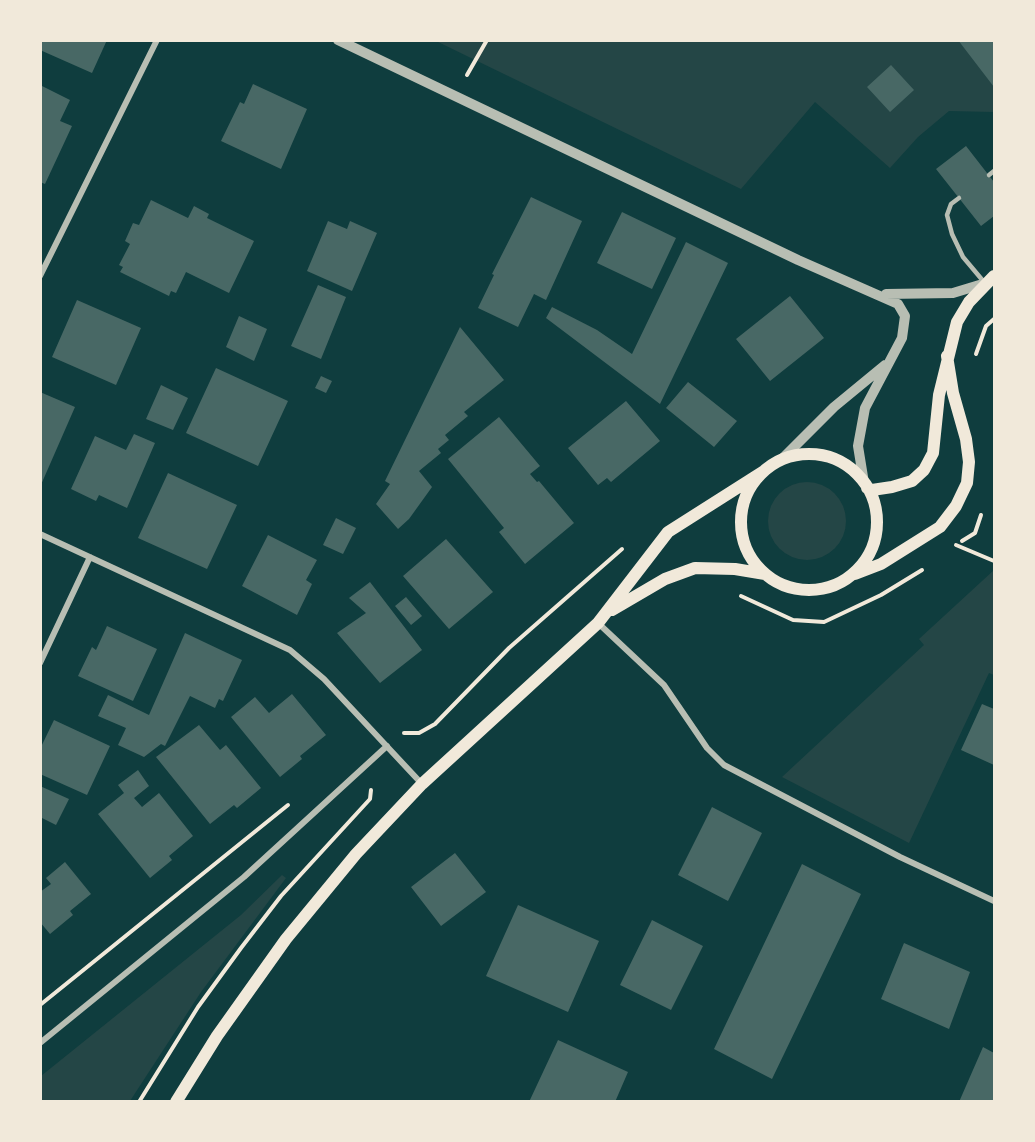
<!DOCTYPE html>
<html>
<head>
<meta charset="utf-8">
<style>
	body { margin:0 }
	#map { position:relative; width:1035px; height:1142px; overflow:hidden; background:#0f3d3e; font-family:"Space Grotesk",sans-serif }
	canvas { display:block }
	.frame { position:absolute; inset:0; border:42px solid #f1e9da; pointer-events:none }
</style>
</head>
<body>
<div id="map">
<canvas width="1035" height="1142"></canvas>
<div class="frame"></div>
</div>
<script>
const ctx = document.querySelector('canvas').getContext('2d');
ctx.lineJoin = 'round';
function paint(path, color) { ctx.fillStyle = color; ctx.fill(path, 'evenodd'); }
const toPath = rows => new Path2D(rows.map(r => 'M' + r).join(''));
function stroke(path, color, width, dash) { ctx.strokeStyle = color; ctx.lineWidth = width; ctx.lineCap = dash ? 'butt' : 'round'; ctx.setLineDash(dash || []); ctx.stroke(path); }
const green = toPath([
	[436,41,994,41,994,112,949,111,918,137,890,168,815,102,741,189],
	'768 521a39 39 0 1 1 78 0a39 39 0 1 1-78 0Z',
	[994,570,994,675,989,673,909,843,782,777,924,645,919,639],
	[282,875,286,878,201,992,130,1101,41,1101,41,1076,241,915]
]);
const building = toPath([
	[40,40,107,40,92,73,40,50],
	[958,40,994,40,994,87],
	[891,65,914,90,890,112,867,87],
	[253,84,307,109,281,169,221,141,240,102,244,104],
	[40,85,70,100,60,121,72,126,45,184,40,182],
	[966,146,994,182,994,216,981,226,936,169],
	[531,197,582,221,546,300,534,294,518,327,478,308,494,275,492,274],
	[151,200,188,218,194,206,209,214,207,218,254,241,229,293,186,272,176,293,171,291,169,296,120,272,123,267,119,265,130,244,125,241,133,223,139,225],
	[622,212,676,238,652,289,597,263],
	[328,221,347,229,350,221,377,233,352,291,307,271],
	[686,242,728,263,660,404,546,318,552,307,597,330,632,354],
	[318,285,346,297,321,359,291,346],
	[790,296,824,338,770,381,736,339],
	[77,300,141,328,116,385,52,357],
	[239,316,267,329,254,361,226,347],
	[460,327,504,380,464,412,468,416,445,435,449,440,438,449,441,453,419,471,432,487,409,519,398,529,376,504,390,484,385,481],
	[216,368,288,401,258,466,186,433],
	[321,376,332,381,326,393,315,388],
	[688,382,737,421,714,447,666,408],
	[161,385,188,398,173,430,146,419],
	[40,392,75,407,40,487],
	[626,401,660,441,611,482,607,478,598,485,568,448],
	[499,417,540,466,530,474,537,482,539,481,574,523,525,564,499,532,504,528,448,459],
	[134,434,155,443,127,508,99,495,96,501,71,489,95,436,126,450],
	[168,473,237,505,207,569,138,538],
	[336,518,356,528,343,554,323,545],
	[268,535,317,560,306,580,312,584,297,615,242,586],
	[446,539,493,592,449,629,403,576],
	[370,582,422,650,380,683,337,633,366,613,349,598],
	[406,597,422,616,411,625,395,606],
	[107,626,157,649,133,701,78,676,92,647,96,650],
	[185,633,242,660,223,701,219,699,215,708,190,696,165,746,161,744,144,757,118,745,126,728,98,716,108,695,149,715],
	[292,694,326,735,300,756,302,759,280,777,231,717,255,697,269,713],
	[982,704,994,709,994,765,961,750],
	[54,720,110,746,87,795,40,774,40,749],
	[199,725,220,750,226,745,261,788,237,808,234,805,210,824,156,757],
	[138,770,149,786,134,798,142,807,159,793,193,836,169,856,172,860,150,878,98,814,124,793,118,785],
	[40,786,69,799,56,825,40,817],
	[712,807,762,833,728,901,678,875],
	[455,853,486,892,441,926,411,887],
	[65,862,91,894,70,911,73,915,50,934,40,922,40,892,51,884,46,878],
	[802,864,861,894,772,1079,714,1049],
	[518,905,599,941,568,1012,486,976],
	[652,920,703,946,671,1010,620,985],
	[904,943,970,972,949,1029,881,999],
	[558,1040,628,1072,615,1102,529,1102],
	[983,1047,994,1053,994,1102,959,1102]
]);
const path = toPath([
	[467,75,487,40],
	[976,354,986,326,994,319],
	[962,541,975,533,981,515],
	[956,545,994,561],
	[741,596,793,620,824,622,881,595,922,570],
	[404,733,419,733,435,724,509,648,622,549],
	[40,1005,288,805],
	[139,1102,198,1007,241,948,281,896,370,799,371,790]
]);
const service = toPath([
	[989,175,994,171],
	[959,198,951,204,947,215,952,234,963,257,984,282]
]);
const minor = toPath([
	[40,276,157,40],
	[40,534,290,650,324,679,422,784],
	[598,623,664,685,707,748,724,765,900,857,994,901],
	[40,663,90,557],
	[40,1043,244,877,387,746]
]);
const tertiary = toPath([
	[338,40,798,260,898,304,905,316,902,338,865,408,858,446,864,483],
	[886,294,953,293,986,283],
	[780,461,834,407,885,365]
]);
const secondary = toPath([
	'741 522a68 68 0 1 1 136 0a68 68 0 1 1-136 0Z',
	[867,488,872,490,892,487,912,481,924,470,933,453,939,395,957,322,969,302,994,276],
	[855,574,881,564,940,527,956,506,967,483,969,462,966,439,953,393,947,356],
	[612,610,665,579,695,568,735,569,765,574],
	[176,1102,217,1036,286,939,356,854,422,784,598,623,668,532,764,471]
]);
paint(green, '#244646');
paint(building, '#486865');
stroke(path, '#f1e9da', 4);
stroke(service, '#b8beb3', 4.5);
stroke(minor, '#b8beb3', 6);
stroke(tertiary, '#b8beb3', 10);
stroke(secondary, '#f1e9da', 12);
</script>
</body>
</html>
